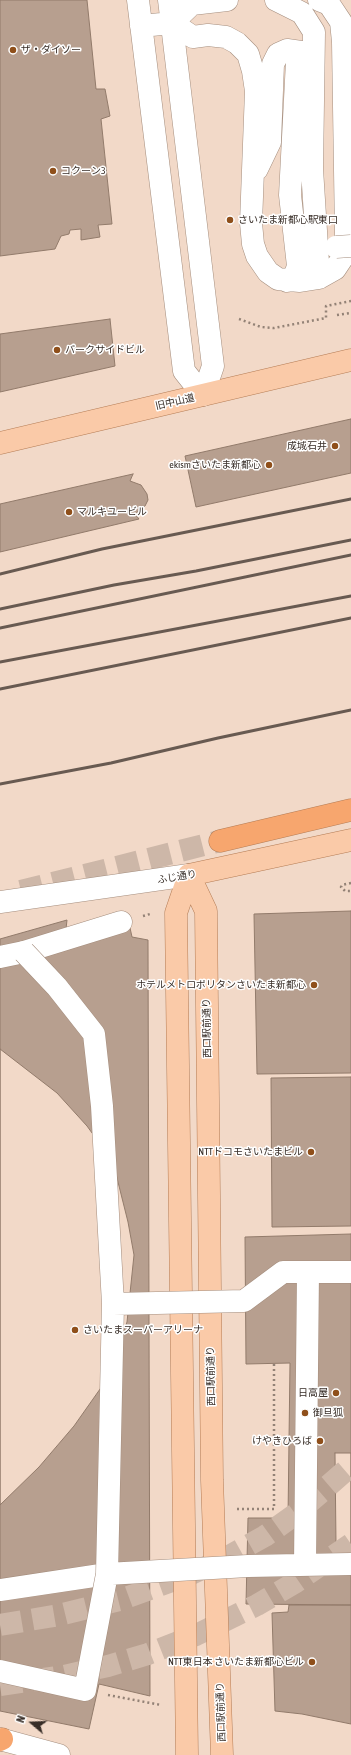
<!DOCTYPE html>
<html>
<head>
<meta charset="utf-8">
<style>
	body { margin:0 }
	#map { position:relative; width:351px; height:1755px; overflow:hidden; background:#f2d9c8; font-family:"Asap Condensed",sans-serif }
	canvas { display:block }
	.north { position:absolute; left:12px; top:1703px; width:40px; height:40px; -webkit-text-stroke:3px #fff; paint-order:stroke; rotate:289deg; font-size:11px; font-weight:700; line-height:16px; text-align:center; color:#372d27 }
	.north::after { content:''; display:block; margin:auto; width:14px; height:18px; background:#372d27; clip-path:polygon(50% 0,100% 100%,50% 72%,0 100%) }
</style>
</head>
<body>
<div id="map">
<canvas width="351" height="1755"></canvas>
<div class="north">N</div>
</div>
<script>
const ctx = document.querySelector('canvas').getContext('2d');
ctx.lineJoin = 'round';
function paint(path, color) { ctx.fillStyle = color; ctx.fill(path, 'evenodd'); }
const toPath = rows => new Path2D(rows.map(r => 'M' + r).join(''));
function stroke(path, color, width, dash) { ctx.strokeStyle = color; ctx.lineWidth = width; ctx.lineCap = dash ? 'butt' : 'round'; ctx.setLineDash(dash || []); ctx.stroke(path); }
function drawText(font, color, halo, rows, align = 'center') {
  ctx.font = font + ' "Asap Condensed","Noto Sans JP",sans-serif'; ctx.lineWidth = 3; ctx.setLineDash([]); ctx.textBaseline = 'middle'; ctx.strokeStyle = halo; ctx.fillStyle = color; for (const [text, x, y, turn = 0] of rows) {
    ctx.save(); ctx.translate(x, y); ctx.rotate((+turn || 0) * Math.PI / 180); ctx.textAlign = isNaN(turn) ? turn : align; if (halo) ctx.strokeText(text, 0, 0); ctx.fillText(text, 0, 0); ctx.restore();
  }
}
const building = toPath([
	[0,0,87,0,96,89,105,89,110,116,101,119,112,224,98,225,100,237,81,240,81,229,70,230,69,234,61,236,55,249,0,256,0,0],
	[110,319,115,366,0,392,0,334,110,319],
	[351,419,351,473,196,507,185,456,351,419],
	[133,474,130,481,141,485,147,494,148,500,145,506,135,514,139,519,0,552,0,504,133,474],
	[351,911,351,1073,257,1074,254,914,351,911],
	[127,914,132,937,148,940,150,1696,99,1684,89,1729,0,1711,0,939,67,920,66,929,127,914],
	[0,1049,57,1093,87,1126,113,1162,128,1222,134,1255,127,1322,105,1382,74,1426,39,1467,0,1505,0,1049],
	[351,1077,351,1226,272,1227,271,1078,351,1077],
	[351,1234,351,1605,246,1604,248,1518,288,1518,290,1363,246,1364,245,1237,351,1234],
	[335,1453,351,1453,351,1544,336,1544,335,1453],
	[289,1605,351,1605,351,1724,302,1714,275,1711,272,1613,288,1612,289,1605]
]);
const highwayTunnel = toPath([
	[21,891,220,841],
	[0,1625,59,1615,120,1600,191,1574,229,1556,265,1536,297,1513,351,1466],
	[0,1685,64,1676,108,1666,148,1654,196,1635,257,1605,296,1582,351,1544]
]);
const path = toPath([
	[337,315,351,313],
	[239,319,261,327,274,328,326,318,326,306,351,301],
	[351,883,342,885,341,887,345,891,351,891],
	[143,916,150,914],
	[237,1509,274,1509,274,1364],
	[108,1695,161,1705]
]);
const minor = toPath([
	[138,0,184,371,203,395],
	[169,0,213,366,203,395],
	[276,0,302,13,314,32,312,169,319,278],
	[172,23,192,4,227,0],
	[141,26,172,23,193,37,208,35,226,37,237,43,248,54,253,71,256,91,251,223,253,244,257,256,268,272,278,279,300,281,319,278,335,269,343,257,346,234,343,42,341,22,329,4,319,0],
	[257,169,270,142,273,64,278,54,287,50,301,52],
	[287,281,295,275,298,266,290,195,297,61,294,55,287,50],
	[0,902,189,875],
	[0,957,24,952,121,922],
	[0,1590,107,1574],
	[0,1739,59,1755]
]);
const major = toPath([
	[0,443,351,360],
	[189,875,206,911,212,1480,222,1755],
	[189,875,351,840],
	[187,1755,176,913,189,875]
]);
const highway = toPath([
	[220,841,351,810],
	[0,1740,2,1739]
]);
const rail = toPath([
	[0,574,102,549,351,499],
	[0,609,114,585,196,571,351,540],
	[0,628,351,555],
	[0,662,351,596],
	[0,689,351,618],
	[0,784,111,763,218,738,351,710]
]);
const minorBridge = toPath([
	[336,247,351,246],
	[24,952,57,987,94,1034,102,1106,113,1304,107,1574,248,1566,351,1564],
	[113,1304,244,1301,283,1272,351,1272],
	[305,1565,308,1272],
	[0,1671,85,1690,107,1574]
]);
const markers = [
	[13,50,4,"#8f4f1a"],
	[53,171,4,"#8f4f1a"],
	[230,220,4,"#8f4f1a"],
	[57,350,4,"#8f4f1a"],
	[335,446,4,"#8f4f1a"],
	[269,465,4,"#8f4f1a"],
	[69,512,4,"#8f4f1a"],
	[314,985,4,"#8f4f1a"],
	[311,1152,4,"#8f4f1a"],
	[75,1330,4,"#8f4f1a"],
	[336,1393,4,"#8f4f1a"],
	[305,1413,4,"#8f4f1a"],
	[320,1441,4,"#8f4f1a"],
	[312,1662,4,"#8f4f1a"]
];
const poiNames = [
	["ザ・ダイソー",21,50],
	["コクーン3",61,171],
	["さいたま新都心駅東口",238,220],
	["パークサイドビル",65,350],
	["成城石井",327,446,"right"],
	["ekismさいたま新都心",261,465,"right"],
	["マルキユービル",77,512],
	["ホテルメトロポリタンさいたま新都心",306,985,"right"],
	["NTTドコモさいたまビル",303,1152,"right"],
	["さいたまスーパーアリーナ",83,1330],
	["日高屋",328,1393,"right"],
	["御旦狐",313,1413],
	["けやきひろば",312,1441,"right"],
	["NTT東日本 さいたま新都心ビル",304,1662,"right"]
];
const streetNames = [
	["旧中山道",175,402,-13],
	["ふじ通り",177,877,-9],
	["西口駅前通り",207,1028,-91],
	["西口駅前通り",211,1376,-91],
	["西口駅前通り",221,1712,-92]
];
paint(building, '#b79f8f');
stroke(building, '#927b6b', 1);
stroke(highwayTunnel, '#cdb7a8', 22, [22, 11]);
stroke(minor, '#a58e7e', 23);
stroke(major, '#b47c55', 23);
stroke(highway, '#b47c55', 23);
stroke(path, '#938276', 2.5, [2, 3]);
stroke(minor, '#fff', 22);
stroke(major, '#facaa8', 22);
stroke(highway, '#f7a66e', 22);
stroke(rail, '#685a51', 3);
stroke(minorBridge, '#a58e7e', 23, []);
stroke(minorBridge, '#fff', 22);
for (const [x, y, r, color] of markers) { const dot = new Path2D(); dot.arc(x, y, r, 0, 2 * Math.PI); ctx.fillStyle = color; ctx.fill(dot); stroke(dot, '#fff', 1.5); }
drawText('10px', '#372d27', '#fff', poiNames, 'left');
drawText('10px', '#372d27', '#fff', streetNames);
</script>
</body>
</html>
